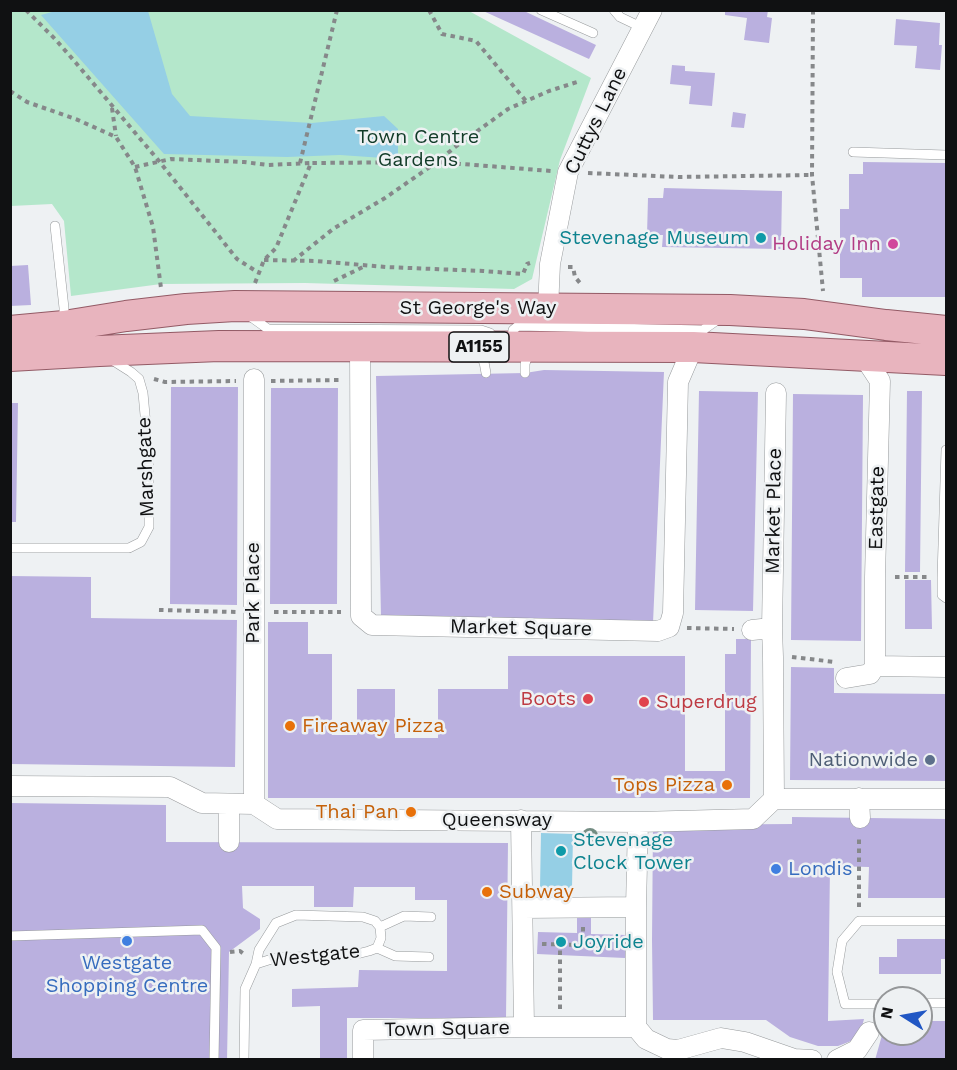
<!DOCTYPE html>
<html>
<head>
<meta charset="utf-8">
<style>
	body { margin:0 }
	#map { position:relative; width:957px; height:1070px; overflow:hidden; background:#eef1f3; font-family:"Work Sans",sans-serif }
	canvas { display:block }
	.frame { position:absolute; inset:0; border:12px solid #101112; pointer-events:none }
	.north { position:absolute; left:873px; top:986px; width:60px; height:60px; box-sizing:border-box; background:#eef1f3; border:2px solid #959799; border-radius:50%; rotate:281deg; font-size:16px; font-weight:700; line-height:24px; text-align:center; color:#101112 }
	.north::after { content:''; display:block; margin:auto; width:21px; height:27px; background:#2157c4; clip-path:polygon(50% 0,100% 100%,50% 72%,0 100%) }
</style>
</head>
<body>
<div id="map">
<canvas width="957" height="1070"></canvas>
<div class="frame"></div>
<div class="north">N</div>
</div>
<script>
const ctx = document.querySelector('canvas').getContext('2d');
ctx.lineJoin = 'round';
function paint(path, color) { ctx.fillStyle = color; ctx.fill(path, 'evenodd'); }
const toPath = rows => new Path2D(rows.map(r => 'M' + r).join(''));
function stroke(path, color, width, dash) { ctx.strokeStyle = color; ctx.lineWidth = width; ctx.lineCap = dash ? 'butt' : 'round'; ctx.setLineDash(dash || []); ctx.stroke(path); }
function drawText(font, color, halo, rows, align = 'center') {
  ctx.font = font + ' "Work Sans",sans-serif'; ctx.lineWidth = 5; ctx.setLineDash([]); ctx.textBaseline = 'middle'; ctx.strokeStyle = halo; ctx.fillStyle = color; for (const [text, x, y, turn = 0] of rows) {
    ctx.save(); ctx.translate(x, y); ctx.rotate((+turn || 0) * Math.PI / 180); ctx.textAlign = isNaN(turn) ? turn : align; if (halo) ctx.strokeText(text, 0, 0); ctx.fillText(text, 0, 0); ctx.restore();
  }
}
const green = toPath([
	[10,11,469,11,591,78,560,160,532,279,514,289,305,283,161,284,71,296,64,221,52,204,11,206]
]);
const water = toPath([
	[59,10,148,11,172,94,190,116,312,123,384,116,398,129,398,159,340,155,287,157,164,154,41,15],
	[541,833,573,834,572,888,540,888]
]);
const building = toPath([
	[481,10,522,10,596,45,589,59],
	[725,10,768,10,767,17,772,18,769,43,744,40,747,18,725,15],
	[896,19,940,23,939,45,942,45,940,70,915,68,917,46,894,45],
	[672,65,685,66,685,71,715,73,712,106,689,104,691,86,670,84],
	[733,112,746,114,744,128,731,127],
	[863,162,946,163,946,297,862,297,862,278,840,278,840,209,849,209,849,174,863,174],
	[664,188,782,191,781,249,662,247,663,235,647,235,648,198,663,198],
	[28,265,31,305,10,306,10,266],
	[544,370,664,372,653,623,381,617,376,376,525,373],
	[171,387,238,387,237,605,170,604],
	[271,388,338,388,337,604,270,604],
	[699,391,758,392,753,611,695,610],
	[907,391,922,391,920,572,905,572],
	[793,394,863,395,861,641,791,640],
	[10,403,18,403,16,522,10,522],
	[10,576,91,577,91,618,237,620,235,767,10,764],
	[905,580,931,580,932,629,905,629],
	[268,622,308,622,308,654,332,654,332,735,357,735,357,689,395,689,395,738,438,738,438,689,508,689,508,656,685,656,685,771,725,771,725,654,736,654,736,639,751,639,750,798,268,798],
	[791,667,834,668,834,693,946,694,946,781,790,780],
	[10,803,166,805,166,842,508,843,506,1018,347,1018,347,1060,320,1060,320,1006,292,1007,292,989,358,987,359,970,447,971,447,900,415,900,415,887,354,887,353,907,314,907,314,886,242,886,243,908,260,919,260,929,229,952,227,1060,10,1060],
	[792,817,946,819,946,898,868,898,869,867,830,866,828,1021,864,1019,859,1038,838,1046,818,1046,790,1037,766,1020,653,1020,652,940,653,825,792,824],
	[577,916,591,917,591,934,626,935,625,958,537,954,538,932,577,933],
	[897,939,946,939,946,959,941,959,941,974,879,974,879,957,897,957],
	[921,1021,946,1021,946,1060,875,1060,884,1028,885,1034,921,1034]
]);
const path = toPath([
	[26,10,56,40,76,63,159,161,237,259,259,273],
	[429,10,442,34,476,41,526,101],
	[813,10,812,175,823,291],
	[10,91,27,102,78,120,116,137,135,167,153,227,161,288],
	[112,108,116,136],
	[300,163,337,10],
	[135,167,171,159,244,162,268,165,311,163],
	[588,173,678,177,812,175],
	[264,260,316,261,386,267,483,271,523,274,527,264,530,263],
	[293,261,333,229,385,198,437,162,455,147,508,109,549,91,577,82],
	[568,267,573,267,575,277,580,283],
	[334,281,365,266],
	[255,283,264,260,276,248,311,163,437,162,551,171],
	[154,379,165,382,236,381],
	[271,381,342,380],
	[895,577,929,577],
	[159,610,236,612],
	[274,612,341,612],
	[687,628,734,629],
	[792,657,835,662],
	[859,907,859,837],
	[583,927,583,945],
	[542,944,618,946],
	[230,952,240,951,245,955],
	[560,1009,560,944]
]);
const lane = toPath([
	[541,10,593,33],
	[614,10,620,17,643,28],
	[853,152,946,155],
	[55,226,64,308,64,321],
	[247,314,268,329,481,330,490,333,494,338],
	[512,337,513,330,518,326,703,330,720,318],
	[478,354,484,362,486,373],
	[525,373,525,364,528,354,532,352],
	[946,450,942,577,942,595,946,598],
	[10,548,129,548,141,542,149,527,149,459,143,393,139,379,131,372,112,360],
	[380,927,404,916,431,917],
	[10,936,202,930,216,948,214,1060],
	[377,948,395,956,429,957],
	[921,1003,946,1003],
	[885,1004,845,1004,837,972,842,941,859,921,946,921],
	[244,1060,245,989,256,964,259,950,276,923,296,915,363,917,375,921,380,927,381,938,377,948,369,951,357,954,275,958,256,964]
]);
const street = toPath([
	[548,309,550,264,568,172,652,10],
	[360,347,361,616,372,625,658,631,669,627,673,613,678,382,693,347],
	[863,355,880,381,875,577,875,666,946,667],
	[752,630,772,628],
	[846,678,870,674,875,666],
	[10,786,170,787,202,803,254,804,277,819,638,822,753,819,774,799,946,799],
	[859,798,860,818],
	[774,799,773,657,772,628,776,393],
	[254,804,254,379],
	[521,820,524,1027],
	[229,842,229,804],
	[523,908,636,907],
	[636,1027,636,907,638,822],
	[636,1027,646,1039,667,1049,678,1050,721,1038,745,1042,794,1059,812,1060],
	[363,1060,363,1030,524,1027,636,1027],
	[837,1060,857,1050,869,1032]
]);
const primary = toPath([
	[10,331,64,326,126,316,186,309,235,306,730,310,804,314,886,325,946,331],
	[10,356,99,351,219,346,693,347,946,360]
]);
const trees = [
	[590,836]
];
const markers = [
	[761,238,6,"#0f9aa8"],
	[893,244,6,"#d1479c"],
	[588,699,6,"#e0444e"],
	[644,702,6,"#e0444e"],
	[290,726,6,"#e8710a"],
	[930,760,6,"#5c6f8a"],
	[727,785,6,"#e8710a"],
	[411,812,6,"#e8710a"],
	[561,851,6,"#0f9aa8"],
	[776,869,6,"#3f7fe0"],
	[487,892,6,"#e8710a"],
	[127,941,6,"#3f7fe0"],
	[561,942,6,"#0f9aa8"]
];
const shields = [
	[479,347,60]
];
const shieldNames = [
	["A1155",479,347]
];
const streetNames = [
	["Cuttys Lane",596,121,-64],
	["St George's Way",478,308],
	["Marshgate",146,467,-92],
	["Eastgate",877,508,-89],
	["Market Place",774,511,-89],
	["Park Place",253,593,-90],
	["Market Square",521,628,1],
	["Queensway",497,820],
	["Westgate",315,956,-6],
	["Town Square",447,1029,-1]
];
const parkNames = [
	["Town Centre",418,137],
	["Gardens",418,160]
];
const cultureNames = [
	["Stevenage Museum",749,238,"right"],
	["Stevenage",573,840],
	["Clock Tower",573,863],
	["Joyride",573,942]
];
const hotelNames = [
	["Holiday Inn",881,244]
];
const healthNames = [
	["Boots",576,699],
	["Superdrug",656,702,"left"]
];
const foodNames = [
	["Fireaway Pizza",302,726],
	["Tops Pizza",715,785,"right"],
	["Thai Pan",399,812,"right"],
	["Subway",499,892]
];
const serviceNames = [
	["Nationwide",918,760]
];
const shopNames = [
	["Londis",788,869],
	["Westgate",127,963,"center"],
	["Shopping Centre",127,986,"center"]
];
paint(green, '#b4e7cb');
paint(water, '#95cfe5');
paint(building, '#bab0df');
stroke(lane, '#979a9c', 10);
stroke(street, '#979a9c', 21);
stroke(primary, '#935a65', 32);
stroke(path, '#86888a', 4, [4.5, 4.5]);
stroke(lane, '#fff', 9);
stroke(street, '#fff', 20);
stroke(primary, '#e8b4be', 30);
ctx.fillStyle = '#748d83';
for (const [x, y] of trees) { ctx.beginPath(); ctx.arc(x, y, 8, 0, 2 * Math.PI); ctx.fill(); }
for (const [x, y, r, color] of markers) { const dot = new Path2D(); dot.arc(x, y, r, 0, 2 * Math.PI); ctx.fillStyle = color; ctx.fill(dot); stroke(dot, '#eef1f3', 2); }
for (const [x, y, w] of shields) { const box = new Path2D(); box.roundRect(x - w / 2, y - 15, w, 30, 4.5); ctx.fillStyle = '#eef1f3'; ctx.fill(box); stroke(box, '#101112', 1.5); }
drawText('bold 18px', '#101112', null, shieldNames);
drawText('20px', '#101112', '#eef1f3', streetNames);
drawText('20px', '#113b28', '#eef1f3', parkNames);
drawText('20px', '#0d838f', '#eef1f3', cultureNames, 'left');
drawText('20px', '#b23c85', '#eef1f3', hotelNames, 'right');
drawText('20px', '#be3a42', '#eef1f3', healthNames, 'right');
drawText('20px', '#c56008', '#eef1f3', foodNames, 'left');
drawText('20px', '#4e5e75', '#eef1f3', serviceNames, 'right');
drawText('20px', '#366cbe', '#eef1f3', shopNames, 'left');
</script>
</body>
</html>
